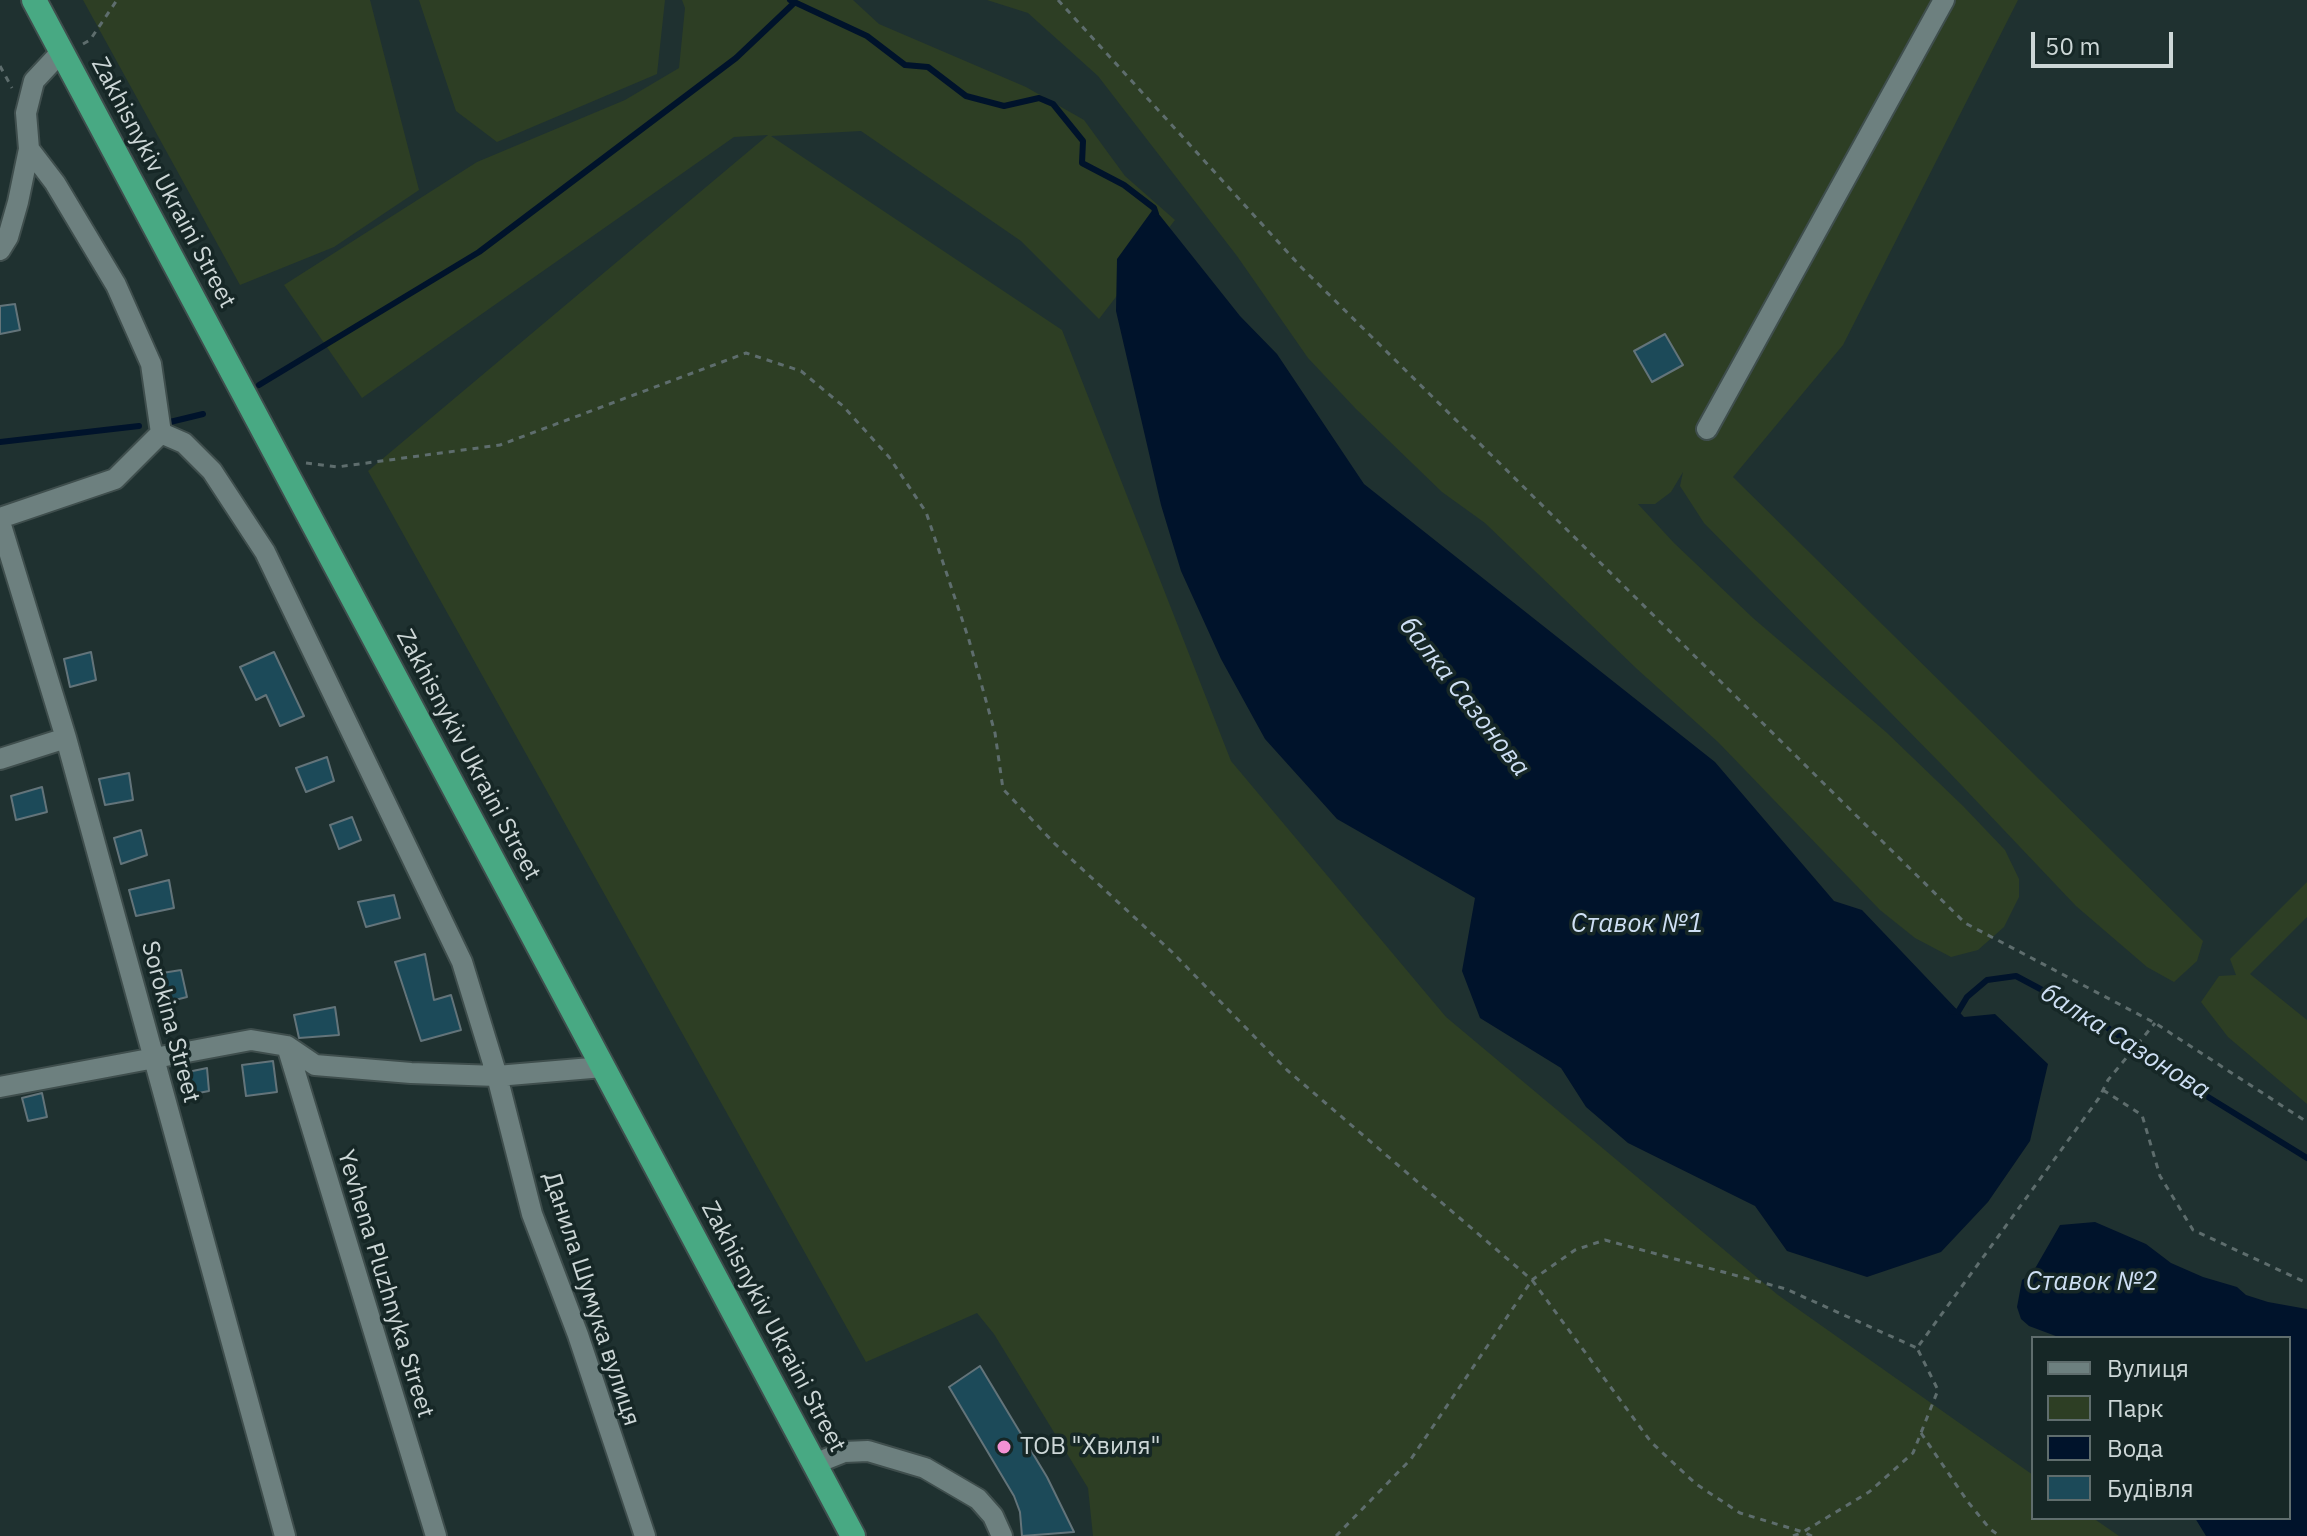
<!DOCTYPE html>
<html>
<head>
<meta charset="utf-8">
<style>
	body { margin:0 }
	#map { position:relative; width:2307px; height:1536px; overflow:hidden; background:#1f3130; font-family:"IBM Plex Sans",sans-serif }
	canvas { display:block }
	.legend { position:absolute; left:2031px; top:1336px; width:260px; height:184px; box-sizing:border-box; background:#162726; border:2px solid #5f6d6d; margin:0; padding:10px 14px; list-style:none; font-size:24px; color:#cdd7d7 }
	.legend li { display:flex; align-items:center; gap:16px; height:40px }
	.legend b { width:40px; border:2px solid #5f6d6d }
	.scale { position:absolute; left:2031px; top:32px; width:142px; height:36px; box-sizing:border-box; border:4px solid #cdd7d7; border-top:0; padding-left:10px; font-size:24px; line-height:28px; white-space:nowrap; color:#cdd7d7; -webkit-text-stroke:6px #162726; paint-order:stroke }
</style>
</head>
<body>
<div id="map">
<canvas width="2307" height="1536"></canvas>
<ul class="legend">
<li><b style="height:10px;background:#6d807f"></b>Вулиця</li>
<li><b style="height:22px;background:#2d3e24"></b>Парк</li>
<li><b style="height:22px;background:#00132b"></b>Вода</li>
<li><b style="height:22px;background:#1c4a59"></b>Будівля</li>
</ul>
<div class="scale">50 m</div>
</div>
<script>
const ctx = document.querySelector('canvas').getContext('2d');
ctx.lineJoin = 'round';
function paint(path, color) { ctx.fillStyle = color; ctx.fill(path, 'evenodd'); }
const toPath = rows => new Path2D(rows.map(r => 'M' + r).join(''));
function stroke(path, color, width, dash) { ctx.strokeStyle = color; ctx.lineWidth = width; ctx.lineCap = dash ? 'butt' : 'round'; ctx.setLineDash(dash || []); ctx.stroke(path); }
function drawText(font, color, halo, rows, align = 'center') {
  ctx.font = font + ' "IBM Plex Sans",sans-serif'; ctx.lineWidth = 7; ctx.setLineDash([]); ctx.textBaseline = 'middle'; ctx.strokeStyle = halo; ctx.fillStyle = color; for (const [text, x, y, turn = 0] of rows) {
    ctx.save(); ctx.translate(x, y); ctx.rotate((+turn || 0) * Math.PI / 180); ctx.textAlign = isNaN(turn) ? turn : align; if (halo) ctx.strokeText(text, 0, 0); ctx.fillText(text, 0, 0); ctx.restore();
  }
}
const green = toPath([
	[83,0,370,0,419,190,334,247,240,285],
	[419,0,665,0,657,74,497,142,456,111],
	[682,0,853,0,879,24,1026,87,1084,120,1125,176,1175,220,1099,319,1021,241,861,131,771,136,1062,330,1231,761,1446,1017,1778,1295,2033,1475,2033,1518,2093,1518,2119,1536,1093,1536,1088,1488,994,1334,977,1313,866,1362,368,471,768,135,734,137,362,398,284,285,477,162,625,100,679,68,685,8],
	[987,0,2018,0,1843,345,1733,477,2203,941,2197,961,2174,982,2147,967,2076,906,1947,770,1704,523,1680,486,1683,472,1671,492,1655,504,1638,504,1674,543,1753,618,1886,732,1963,806,2005,850,2019,879,2019,897,2004,927,1978,950,1951,957,1915,938,1880,910,1718,742,1637,669,1485,523,1442,492,1356,409,1308,358,1237,256,1098,76,1028,13],
	[2307,882,2307,917,2250,974,2307,1020,2307,1104,2228,1037,2201,1002,2219,976,2236,975,2230,959]
]);
const water = toPath([
	[1154,208,1240,316,1277,354,1364,484,1715,762,1834,901,1862,910,1964,1017,1995,1014,2048,1064,2030,1141,1988,1202,1941,1252,1867,1277,1787,1251,1755,1206,1628,1143,1586,1107,1561,1068,1480,1018,1462,971,1475,898,1337,819,1265,739,1221,659,1181,571,1161,505,1116,311,1117,259],
	[2095,1222,2146,1244,2171,1263,2203,1277,2237,1287,2246,1295,2268,1302,2307,1309,2307,1536,2206,1536,2195,1518,2289,1518,2289,1338,2061,1338,2029,1326,2021,1319,2017,1307,2022,1280,2033,1272,2060,1225]
]);
const stream = toPath([
	[790,0,867,36,905,65,928,67,966,96,1004,106,1039,98,1053,104,1083,141,1082,163,1124,185,1154,208,1156,214],
	[259,385,479,252,736,58,793,4],
	[170,422,203,414],
	[0,442,139,426],
	[1951,1011,1958,1012,1967,997,1987,980,2016,976,2091,1016,2187,1084,2307,1158]
]);
const building = toPath([
	[15,304,20,330,0,334,0,306,15,304],
	[1665,334,1683,365,1652,382,1634,351,1665,334],
	[91,652,96,680,70,687,64,659,91,652],
	[274,652,304,716,280,726,266,695,256,700,240,667,274,652],
	[327,757,334,781,306,792,296,768,327,757],
	[129,773,133,800,105,805,99,779,129,773],
	[42,787,47,812,16,820,11,796,42,787],
	[352,817,361,840,339,849,330,825,352,817],
	[141,830,147,855,121,864,114,838,141,830],
	[169,880,174,908,136,916,129,890,169,880],
	[394,895,400,918,366,927,358,902,394,895],
	[425,954,434,1000,451,995,461,1030,421,1041,395,962,425,954],
	[181,970,187,997,163,1003,156,974,181,970],
	[335,1007,339,1035,299,1038,294,1015,335,1007],
	[273,1061,277,1092,246,1096,242,1065,273,1061],
	[207,1068,209,1091,188,1095,183,1073,207,1068],
	[42,1093,47,1117,28,1121,22,1098,42,1093],
	[980,1366,1047,1477,1074,1532,1022,1536,1020,1512,1014,1496,949,1387,980,1366]
]);
const path = toPath([
	[1058,0,1301,267,1965,923,2155,1023,2307,1122],
	[83,44,90,40,117,0],
	[0,66,12,88],
	[306,463,337,467,500,445,746,353,801,371,843,406,889,457,926,512,969,640,995,733,1003,789,1054,843,1172,952,1287,1070,1532,1280,1575,1250,1605,1240,1786,1289,1917,1348],
	[2103,1090,2142,1115,2160,1176,2193,1230,2307,1283],
	[1921,1433,1968,1502,1990,1529,2000,1536],
	[1336,1536,1411,1459,1532,1280,1651,1442,1696,1484,1740,1513,1803,1532],
	[1793,1536,1803,1532],
	[1812,1536,1803,1532,1869,1492,1913,1453,1938,1390,1917,1348,2099,1098,2108,1080,2155,1023]
]);
const minor = toPath([
	[61,52,34,81,26,113,29,149,55,183,116,285,151,364,161,433],
	[0,250,8,237,18,202,29,149],
	[1707,429,1944,0],
	[161,433,184,443,212,471,265,552,462,962,497,1076,532,1214,578,1335,645,1536],
	[0,518,115,479,161,433],
	[0,522,66,738,285,1536],
	[0,759,66,738],
	[287,1046,436,1536],
	[0,1087,251,1040,287,1046,315,1065,411,1073,497,1076,603,1067],
	[814,1464,844,1452,868,1451,925,1468,978,1499,993,1516,1002,1536]
]);
const highway = toPath([
	[34,0,853,1536]
]);
const markers = [
	[1004,1447,8,"#f491d4"]
];
const streetNames = [
	["Zakhisnykiv Ukraini Street",163,183,62],
	["Zakhisnykiv Ukraini Street",468,755,62],
	["Sorokina Street",170,1022,75],
	["Yevhena Pluzhnyka Street",385,1284,73],
	["Данила Шумука вулиця",591,1299,72],
	["Zakhisnykiv Ukraini Street",773,1327,62]
];
const poiNames = [
	["ТОВ \"Хвиля\"",1020,1447]
];
const waterNames = [
	["балка Сазонова",1464,697,52],
	["Ставок №1",1637,924],
	["балка Сазонова",2125,1042,32],
	["Ставок №2",2092,1282]
];
paint(green, '#2d3e24');
paint(water, '#00132b');
stroke(stream, '#00132b', 6);
paint(building, '#1c4a59');
stroke(building, '#63747a', 2);
stroke(minor, '#3f4e4d', 24);
stroke(highway, '#3f4e4d', 28);
stroke(path, '#5e6d6d', 3, [6, 6]);
stroke(minor, '#6d807f', 20);
stroke(highway, '#48a983', 24);
for (const [x, y, r, color] of markers) { const dot = new Path2D(); dot.arc(x, y, r, 0, 2 * Math.PI); ctx.fillStyle = color; ctx.fill(dot); stroke(dot, '#162726', 3); }
drawText('24px', '#cdd7d7', '#162726', streetNames);
drawText('24px', '#cdd7d7', '#162726', poiNames, 'left');
drawText('italic 26px', '#cedff4', '#162726', waterNames);
</script>
</body>
</html>
